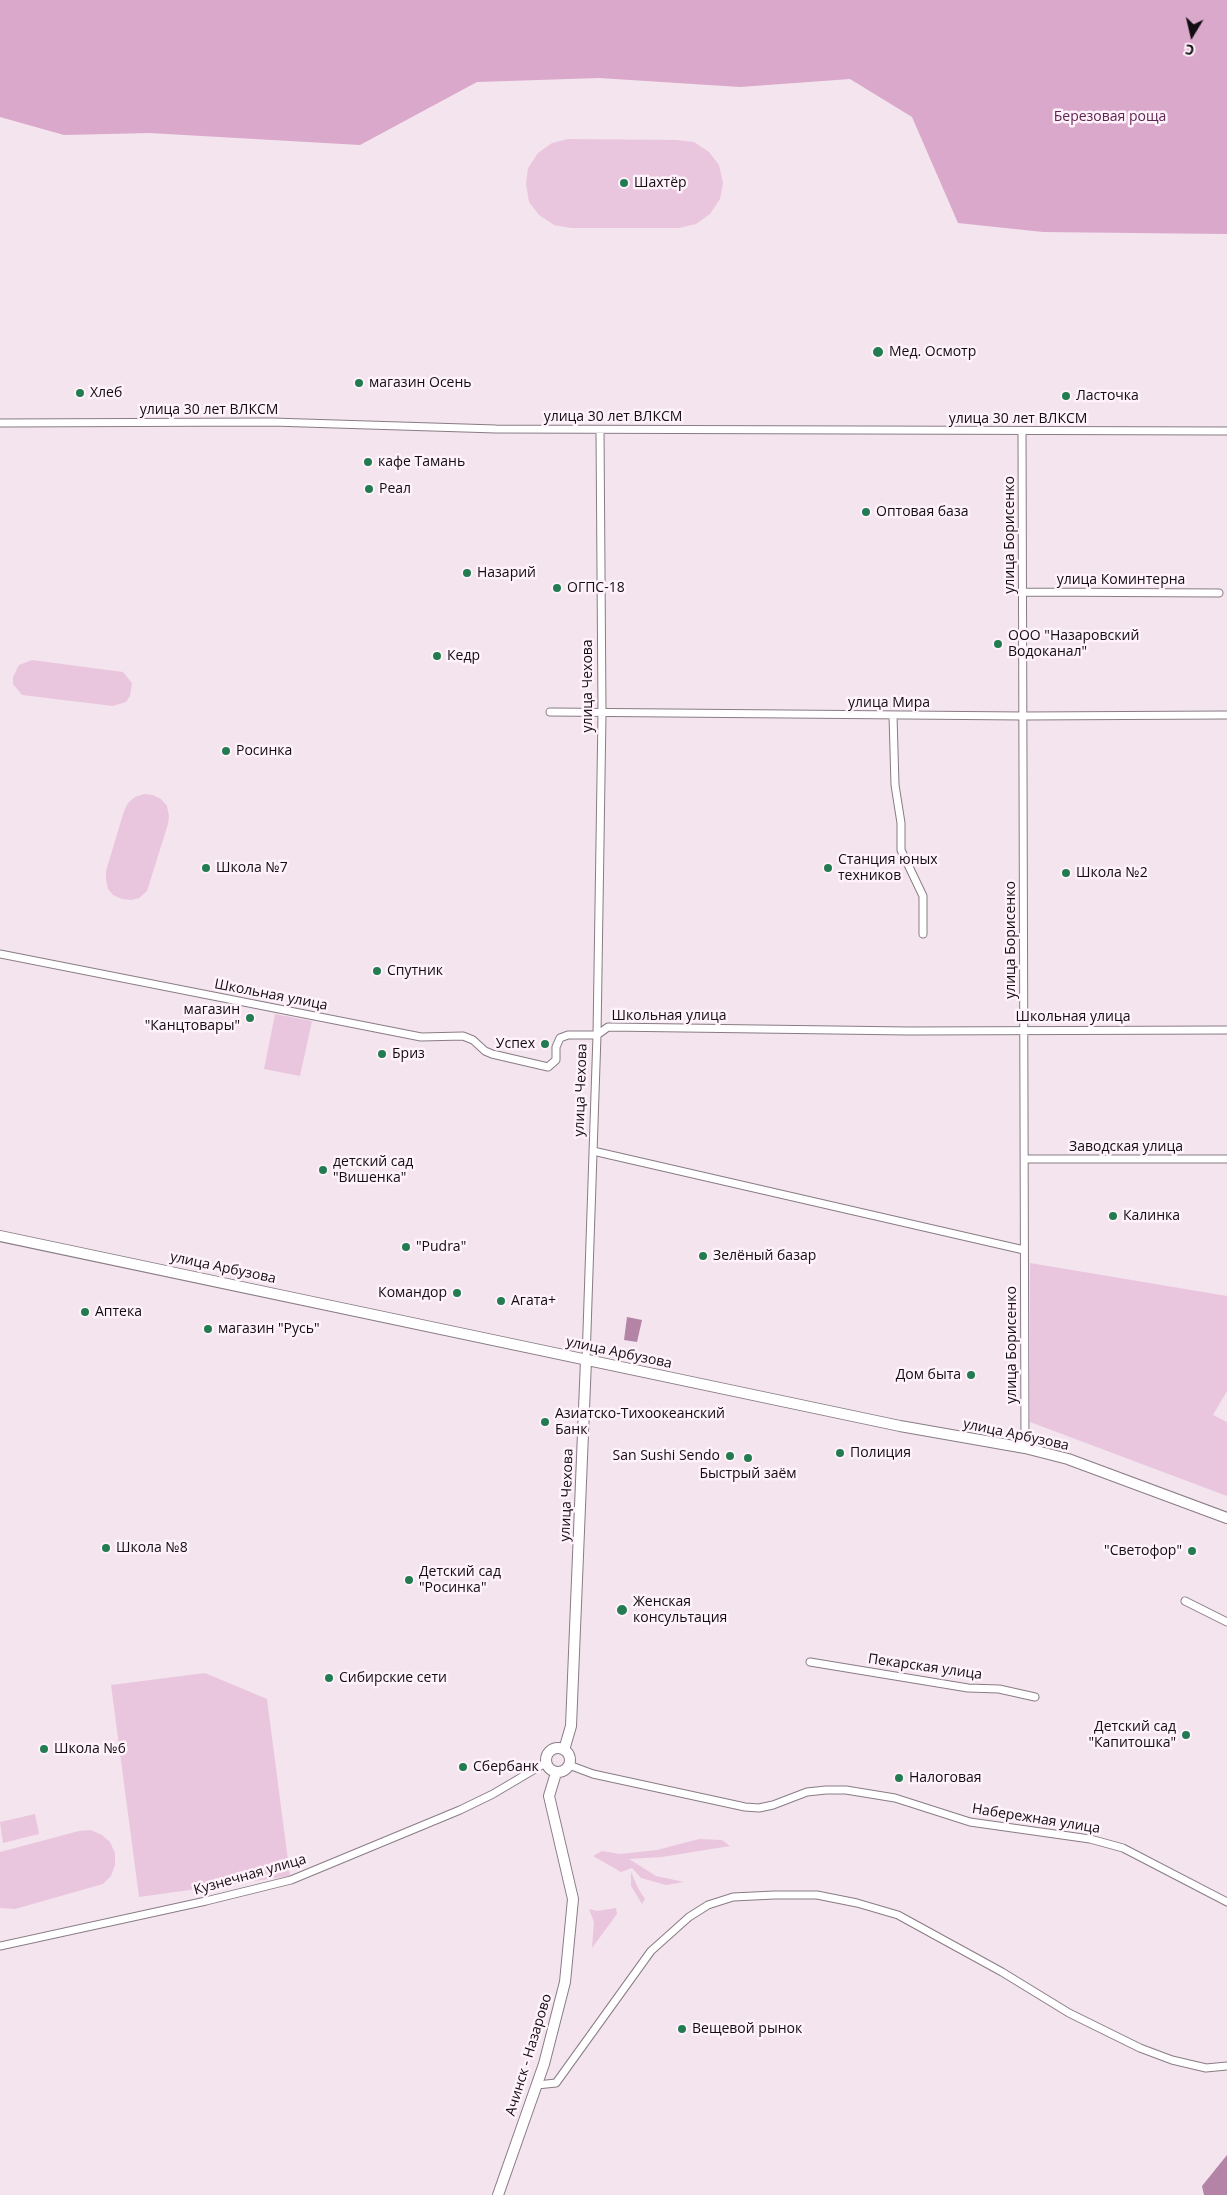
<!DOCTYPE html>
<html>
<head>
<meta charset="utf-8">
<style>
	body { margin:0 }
	#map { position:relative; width:1227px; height:2195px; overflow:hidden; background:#f3e4ee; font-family:"Open Sans",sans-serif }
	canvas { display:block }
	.north { position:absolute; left:1167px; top:10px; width:50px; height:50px; -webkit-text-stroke:4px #fff2fa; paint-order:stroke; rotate:189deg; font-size:14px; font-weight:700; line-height:20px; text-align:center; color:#120d10 }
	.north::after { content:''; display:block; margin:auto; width:18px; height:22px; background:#120d10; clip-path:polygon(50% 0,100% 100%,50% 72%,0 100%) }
</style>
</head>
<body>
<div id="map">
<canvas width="1227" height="2195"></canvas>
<div class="north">С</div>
</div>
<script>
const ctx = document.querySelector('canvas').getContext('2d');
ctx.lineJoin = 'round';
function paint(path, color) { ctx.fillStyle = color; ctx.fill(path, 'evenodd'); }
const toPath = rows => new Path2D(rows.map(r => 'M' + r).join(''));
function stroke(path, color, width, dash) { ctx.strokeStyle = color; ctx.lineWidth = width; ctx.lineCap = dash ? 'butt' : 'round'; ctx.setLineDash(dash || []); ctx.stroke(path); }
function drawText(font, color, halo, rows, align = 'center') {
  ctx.font = font + ' "Open Sans",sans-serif'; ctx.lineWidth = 5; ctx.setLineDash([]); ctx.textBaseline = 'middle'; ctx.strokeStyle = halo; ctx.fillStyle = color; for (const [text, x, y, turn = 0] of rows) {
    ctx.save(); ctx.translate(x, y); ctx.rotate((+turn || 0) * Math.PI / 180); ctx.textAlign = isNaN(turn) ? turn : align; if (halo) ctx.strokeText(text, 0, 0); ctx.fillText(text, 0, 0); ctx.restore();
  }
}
const green = toPath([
	[568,139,677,140,694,142,709,152,719,165,723,183,720,199,710,214,696,224,679,228,571,228,554,225,539,215,529,202,526,184,528,168,538,153,552,143],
	[32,660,123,672,132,683,130,696,126,702,113,706,22,695,13,684,13,677,19,665],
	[144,794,153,795,161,799,167,806,169,816,168,824,147,891,139,898,131,900,122,899,113,895,108,889,106,880,106,871,124,811,128,803,135,797],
	[275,1014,312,1021,300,1076,264,1069],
	[1030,1263,1227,1296,1227,1391,1213,1415,1227,1422,1227,1496,1030,1422],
	[205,1673,267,1699,290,1876,139,1897,111,1685],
	[35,1814,39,1834,3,1843,0,1822],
	[91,1830,102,1835,110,1842,115,1853,115,1865,111,1876,103,1884,15,1909,0,1908,0,1852,79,1831],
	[699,1839,722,1840,730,1846,662,1857,629,1859,656,1876,684,1882,666,1885,641,1878,632,1868,621,1872,593,1856,602,1851,620,1854,657,1850],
	[631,1872,638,1888,645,1899,642,1904,631,1886],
	[616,1908,617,1914,592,1948,594,1922,589,1909,597,1911]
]);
const forest = toPath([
	[0,0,1227,0,1227,234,1043,232,958,223,912,117,850,79,740,87,599,78,477,82,360,145,149,133,64,135,0,117]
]);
const water = toPath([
	[627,1317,642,1320,637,1342,624,1340],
	[1227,2155,1227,2195,1204,2195,1202,2186]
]);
const street = toPath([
	[0,423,272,422,496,429,1227,431],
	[1022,431,1025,1448],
	[1023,592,1219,593],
	[550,712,1023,716,1227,715],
	[893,715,895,785,901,823,901,850,923,896,923,934],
	[0,954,421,1037,463,1036,473,1040,485,1051,492,1054,548,1067,556,1060,556,1047,560,1038,568,1035,597,1035,608,1027,909,1031,1227,1030],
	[593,1151,1024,1250],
	[1024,1159,1227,1159],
	[586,1360,597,1035,602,713,600,430],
	[1185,1601,1227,1622],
	[810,1662,968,1688,999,1689,1035,1697],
	[569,1765,593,1774,745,1807,759,1808,773,1805,807,1792,826,1790,846,1790,895,1798,970,1822,1090,1839,1123,1848,1227,1902],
	[0,1946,206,1901,291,1880,460,1810,493,1794,547,1762],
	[537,2085,556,2083,651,1951,689,1917,708,1905,733,1897,774,1895,817,1895,857,1903,898,1915,1002,1972,1069,2013,1140,2048,1172,2060,1206,2068,1227,2066]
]);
const secondary = toPath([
	[0,1236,900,1426,1025,1448,1068,1459,1227,1518],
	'546 1760a12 12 0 1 1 24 0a12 12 0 1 1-24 0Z',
	[564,1750,571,1726,586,1360],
	[498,2195,544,2064,565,1982,573,1899,549,1796,556,1773]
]);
const markers = [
	[624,183,5,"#237c51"],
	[878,352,6,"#237c51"],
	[359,383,5,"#237c51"],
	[80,393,5,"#237c51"],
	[1066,396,5,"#237c51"],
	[368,462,5,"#237c51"],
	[369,489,5,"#237c51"],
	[866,512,5,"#237c51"],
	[467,573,5,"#237c51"],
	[557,588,5,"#237c51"],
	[998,644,5,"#237c51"],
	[437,656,5,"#237c51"],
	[226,751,5,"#237c51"],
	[206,868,5,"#237c51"],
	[828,868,5,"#237c51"],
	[1066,873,5,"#237c51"],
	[377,971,5,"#237c51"],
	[250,1018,5,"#237c51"],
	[545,1044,5,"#237c51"],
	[382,1054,5,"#237c51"],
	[323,1170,5,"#237c51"],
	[1113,1216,5,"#237c51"],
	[406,1247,5,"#237c51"],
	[703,1256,5,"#237c51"],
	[457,1293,5,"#237c51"],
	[501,1301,5,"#237c51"],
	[85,1312,5,"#237c51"],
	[208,1329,5,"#237c51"],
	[971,1375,5,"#237c51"],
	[545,1422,5,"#237c51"],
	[840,1453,5,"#237c51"],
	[730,1456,5,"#237c51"],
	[748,1458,5,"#237c51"],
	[106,1548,5,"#237c51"],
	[1192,1551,5,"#237c51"],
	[409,1580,5,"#237c51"],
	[622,1610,6,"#237c51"],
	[329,1678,5,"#237c51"],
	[1186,1735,5,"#237c51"],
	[44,1749,5,"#237c51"],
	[463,1767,5,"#237c51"],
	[899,1778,5,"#237c51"],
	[682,2029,5,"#237c51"]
];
const parkNames = [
	["Березовая роща",1110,117]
];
const poiNames = [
	["Шахтёр",634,183],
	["Мед. Осмотр",889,352],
	["магазин Осень",369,383],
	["Хлеб",90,393],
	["Ласточка",1076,396],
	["кафе Тамань",378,462],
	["Реал",379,489],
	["Оптовая база",876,512],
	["Назарий",477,573],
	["ОГПС-18",567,588],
	["ООО \"Назаровский",1008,636],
	["Водоканал\"",1008,652],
	["Кедр",447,656],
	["Росинка",236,751],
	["Станция юных",838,860],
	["техников",838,876],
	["Школа №7",216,868],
	["Школа №2",1076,873],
	["Спутник",387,971],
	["магазин",240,1010,"right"],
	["\"Канцтовары\"",240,1026,"right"],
	["Успех",535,1044,"right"],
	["Бриз",392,1054],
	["детский сад",333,1162],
	["\"Вишенка\"",333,1178],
	["Калинка",1123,1216],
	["\"Pudra\"",416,1247],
	["Зелёный базар",713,1256],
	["Командор",447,1293,"right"],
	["Агата+",511,1301],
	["Аптека",95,1312],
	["магазин \"Русь\"",218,1329],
	["Дом быта",961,1375,"right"],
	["Азиатско-Тихоокеанский",555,1414],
	["Банк",555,1430],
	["Полиция",850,1453],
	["San Sushi Sendo",720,1456,"right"],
	["Быстрый заём",748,1474,"center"],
	["Школа №8",116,1548],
	["\"Светофор\"",1182,1551,"right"],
	["Детский сад",419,1572],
	["\"Росинка\"",419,1588],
	["Женская",633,1602],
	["консультация",633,1618],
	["Сибирские сети",339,1678],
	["Детский сад",1176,1727,"right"],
	["\"Капитошка\"",1176,1743,"right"],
	["Школа №6",54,1749],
	["Сбербанк",473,1767],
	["Налоговая",909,1778],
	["Вещевой рынок",692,2029]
];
const streetNames = [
	["улица 30 лет ВЛКСМ",209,410],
	["улица 30 лет ВЛКСМ",613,417],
	["улица 30 лет ВЛКСМ",1018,419],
	["улица Борисенко",1010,535,-90],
	["улица Коминтерна",1121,580],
	["улица Чехова",588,686,-90],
	["улица Мира",889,703],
	["улица Борисенко",1011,940,-90],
	["Школьная улица",271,995,11],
	["Школьная улица",669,1016],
	["Школьная улица",1073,1017],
	["улица Чехова",581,1090,-88],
	["Заводская улица",1126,1147],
	["улица Арбузова",223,1268,12],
	["улица Борисенко",1012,1345,-90],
	["улица Арбузова",619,1353,12],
	["улица Арбузова",1016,1435,12],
	["улица Чехова",567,1495,-88],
	["Пекарская улица",925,1667,8],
	["Набережная улица",1036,1819,9],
	["Кузнечная улица",250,1875,-16],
	["Ачинск - Назарово",529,2055,-73]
];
paint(green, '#eac6de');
paint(forest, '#daa8cb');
paint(water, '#b384a5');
stroke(street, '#897c85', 9);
stroke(secondary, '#897c85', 12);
stroke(street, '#fff', 7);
stroke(secondary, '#fff', 10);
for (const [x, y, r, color] of markers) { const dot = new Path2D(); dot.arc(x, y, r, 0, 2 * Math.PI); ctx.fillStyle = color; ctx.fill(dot); stroke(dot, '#fff2fa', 2); }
drawText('14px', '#5f2451', '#fff2fa', parkNames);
drawText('14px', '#120d10', '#fff2fa', poiNames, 'left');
drawText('14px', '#120d10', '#fff2fa', streetNames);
</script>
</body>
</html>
